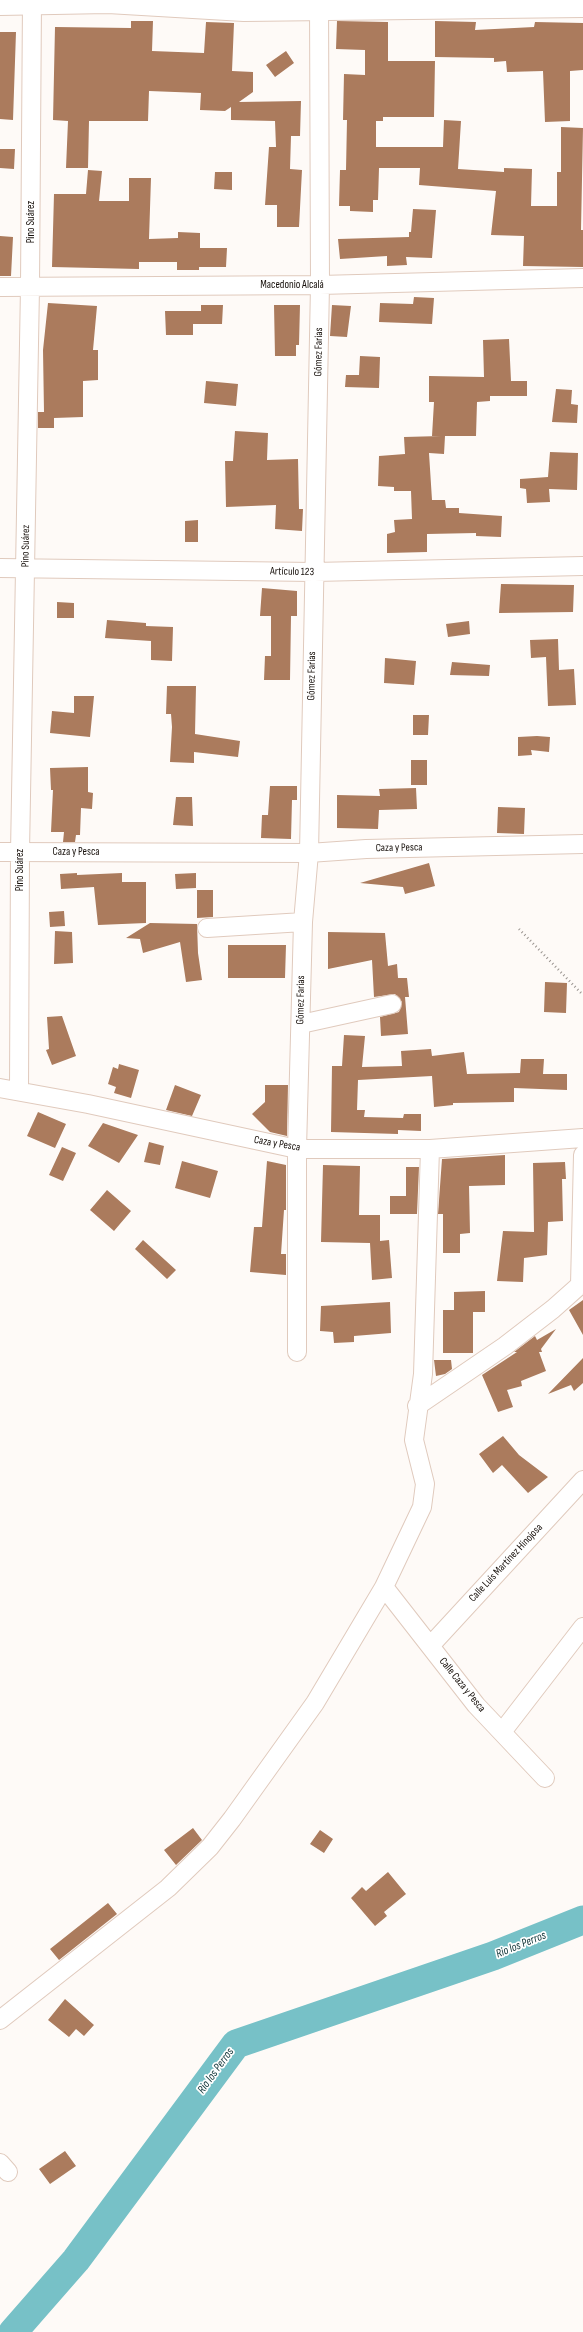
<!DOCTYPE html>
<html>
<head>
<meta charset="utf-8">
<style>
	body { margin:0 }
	canvas { display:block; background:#fefaf7 }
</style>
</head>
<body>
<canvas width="583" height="2332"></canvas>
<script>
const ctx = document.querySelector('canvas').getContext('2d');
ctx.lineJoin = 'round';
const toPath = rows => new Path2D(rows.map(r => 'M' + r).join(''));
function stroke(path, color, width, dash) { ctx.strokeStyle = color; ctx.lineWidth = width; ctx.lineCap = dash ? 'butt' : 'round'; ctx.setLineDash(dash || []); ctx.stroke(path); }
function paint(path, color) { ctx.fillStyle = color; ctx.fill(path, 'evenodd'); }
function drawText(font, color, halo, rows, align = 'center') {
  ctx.font = font + ' "Sofia Sans Condensed",sans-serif'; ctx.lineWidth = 3.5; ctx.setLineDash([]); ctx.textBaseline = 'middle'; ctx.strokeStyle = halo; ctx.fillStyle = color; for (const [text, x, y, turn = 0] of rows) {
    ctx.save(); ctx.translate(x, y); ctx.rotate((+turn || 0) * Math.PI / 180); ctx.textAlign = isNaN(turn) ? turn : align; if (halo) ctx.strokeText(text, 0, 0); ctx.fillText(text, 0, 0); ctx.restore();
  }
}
const river = toPath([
	[13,2332,76,2260,236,2044,493,1956,583,1920]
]);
const building = toPath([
	[131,21,153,21,152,51,204,53,206,22,234,23,232,71,253,72,253,92,239,102,301,101,300,136,291,136,290,169,302,170,299,227,277,227,277,205,265,205,269,147,276,147,275,121,231,120,231,107,225,111,200,110,201,93,149,91,148,121,89,121,88,168,66,168,68,121,53,120,55,27,131,28],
	[337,21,388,22,388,61,435,61,434,117,383,117,383,121,376,121,376,147,443,147,444,120,461,121,458,169,504,172,504,168,532,169,531,206,557,206,557,172,561,172,561,127,583,128,581,230,583,230,583,267,523,266,524,236,491,235,496,191,419,185,420,168,379,168,378,200,373,200,373,212,350,211,350,206,339,206,340,170,346,170,347,120,343,120,344,74,365,75,365,50,336,49],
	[435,21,476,22,475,30,534,27,535,22,583,23,583,70,570,71,570,121,545,122,543,71,507,72,506,61,494,62,494,58,435,57],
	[0,32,16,32,13,120,0,119],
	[286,51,294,63,275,77,266,65],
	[0,149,15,149,14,169,0,168],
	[88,170,102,171,99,201,129,201,129,178,151,178,149,239,178,238,178,232,200,233,200,248,227,248,226,267,199,267,199,270,177,270,177,262,139,262,139,269,52,267,54,194,86,194],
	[215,172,232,172,232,190,214,189],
	[413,209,436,210,432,258,406,257,407,265,387,266,387,256,340,259,338,239,409,237,409,232,411,232],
	[0,236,13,237,11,276,0,276],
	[414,297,434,298,432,324,379,322,380,303,413,304],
	[48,303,97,306,93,350,98,350,98,380,83,381,83,417,54,418,54,428,38,428,38,412,44,412,43,350],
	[201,305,223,305,222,324,193,324,193,335,166,335,165,311,201,311],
	[274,305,300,305,299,345,296,345,296,356,275,356],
	[332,305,351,306,347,337,330,336],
	[509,339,511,381,527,381,527,396,490,396,490,401,477,402,476,436,445,436,444,454,429,453,432,500,445,500,446,508,459,508,459,513,502,516,501,537,476,536,476,533,427,534,427,552,387,553,387,534,395,532,394,520,412,519,411,491,394,491,394,487,378,486,379,456,405,454,404,437,441,436,432,436,434,402,429,402,429,376,484,377,483,340],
	[360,356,380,357,379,388,345,387,346,375,359,375],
	[206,381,238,384,236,406,204,403],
	[556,389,572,390,571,404,578,405,577,423,552,422],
	[235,431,268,433,267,460,298,459,299,509,303,509,302,531,275,529,276,505,226,507,225,461,233,461],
	[550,452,578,453,577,490,549,489,550,502,527,503,526,489,520,488,520,479,548,477],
	[198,520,198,542,185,542,185,521],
	[501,584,574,585,573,612,499,613],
	[262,588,297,591,297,616,291,616,290,680,264,680,265,656,271,656,271,616,260,616],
	[57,602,74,603,74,618,57,618],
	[107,620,146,623,146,626,173,627,172,661,151,660,151,641,105,638],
	[469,621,470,634,448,637,446,624],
	[558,639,559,670,574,669,576,705,548,706,546,657,531,658,530,640],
	[385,658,416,661,414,685,384,683],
	[452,662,490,665,489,676,450,675],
	[167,686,196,686,195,734,240,741,238,757,194,752,194,763,170,762,172,727,171,714,166,714],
	[74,696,94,696,90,737,50,733,52,711,74,713],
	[413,715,429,715,428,735,413,735],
	[537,736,550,737,549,752,531,750,532,755,518,756,518,737],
	[411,760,427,760,427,785,411,785],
	[88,767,88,792,93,793,92,809,81,808,80,835,76,835,75,842,63,842,64,832,51,832,53,790,51,790,50,768],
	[270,786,297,786,297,800,292,800,291,839,261,838,262,815,268,815],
	[416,788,417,809,379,810,378,829,337,828,337,795,380,796,379,789],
	[176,797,192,797,193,826,173,825],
	[498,807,525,808,524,834,497,833],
	[429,863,435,886,405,894,403,887,360,883],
	[77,873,77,875,122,873,122,882,146,882,146,923,98,925,94,887,61,889,60,874],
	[196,873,196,888,176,889,175,874],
	[197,890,213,890,213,917,197,918],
	[64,911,65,926,50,927,49,912],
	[150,923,197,924,198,953,202,980,186,982,180,942,143,953,140,939,126,938],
	[55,931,72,932,73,963,54,964],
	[328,932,385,933,388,966,397,964,398,978,407,978,409,997,405,997,408,1034,381,1036,380,1017,399,1012,402,1002,395,994,374,997,372,960,328,969],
	[228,945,286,945,285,978,228,978],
	[545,982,567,983,566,1013,544,1012],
	[62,1016,76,1056,52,1065,46,1050,49,1049,47,1017],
	[344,1035,365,1036,362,1067,402,1066,401,1051,431,1049,432,1056,464,1052,467,1074,520,1073,521,1059,544,1059,543,1074,567,1074,567,1090,514,1088,514,1102,453,1103,453,1105,434,1107,432,1076,358,1080,357,1110,365,1110,364,1117,403,1118,404,1114,421,1114,421,1131,398,1130,398,1134,331,1132,332,1066,342,1066],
	[119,1064,139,1070,131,1098,114,1093,116,1087,108,1084,113,1067,118,1069],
	[175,1085,201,1095,192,1116,166,1110],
	[265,1085,288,1085,287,1136,270,1132,252,1114,265,1102],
	[38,1112,66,1124,55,1148,27,1136],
	[103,1123,138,1135,119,1163,88,1146],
	[149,1142,164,1146,160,1165,144,1162],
	[62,1147,76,1153,63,1181,49,1175],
	[505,1155,505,1185,469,1186,470,1233,460,1234,460,1253,443,1253,443,1214,438,1214,442,1159],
	[182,1161,218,1171,210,1198,175,1188],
	[267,1161,286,1165,286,1210,284,1210,281,1254,286,1254,286,1275,250,1272,254,1227,262,1227],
	[565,1162,566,1179,562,1179,563,1221,548,1222,547,1255,524,1258,523,1282,497,1281,503,1231,534,1232,533,1163],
	[323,1165,360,1166,359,1215,380,1215,380,1241,389,1240,392,1278,372,1280,370,1243,321,1242],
	[406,1167,419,1167,417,1214,390,1214,390,1196,406,1196],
	[107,1190,131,1211,114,1231,90,1210],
	[143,1240,176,1270,167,1279,135,1249],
	[485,1291,485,1312,473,1312,473,1353,443,1353,443,1310,454,1310,454,1292],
	[583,1300,583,1335,569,1310],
	[390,1302,391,1333,354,1336,354,1342,334,1343,333,1332,320,1331,321,1306],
	[556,1329,541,1349,542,1352,539,1352,546,1371,521,1381,522,1386,507,1390,513,1407,498,1412,482,1375,517,1352,514,1352,535,1336,537,1340],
	[583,1358,583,1383,574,1391,571,1385,548,1394],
	[434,1360,451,1360,452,1369,445,1374,436,1376],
	[503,1436,519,1455,548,1477,528,1493,502,1465,493,1473,479,1454],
	[193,1828,202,1840,176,1865,164,1850],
	[320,1830,333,1839,324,1853,310,1844],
	[388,1872,406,1894,384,1912,387,1916,375,1926,351,1898,362,1887,366,1891],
	[108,1903,117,1914,59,1960,50,1949],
	[65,1999,94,2025,84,2036,76,2029,69,2037,48,2020],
	[65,2151,76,2166,50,2184,39,2169]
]);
const path = toPath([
	[519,929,583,995]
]);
const street = toPath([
	[0,287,320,285,583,278],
	[0,568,314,572,583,566],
	[0,852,309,853,366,849,583,844],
	[207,928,303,922],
	[301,1024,392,1004],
	[0,1088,88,1104,297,1149,430,1149,583,1138],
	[19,1091,20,852,30,287,32,0],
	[583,1155,580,1285,583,1283],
	[297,1352,297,1149,303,922,309,853,320,285,319,0],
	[417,1406,505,1346,553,1309,580,1285],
	[384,1587,476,1705,545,1778],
	[430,1646,583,1480],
	[502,1732,583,1627],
	[0,2020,168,1888,210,1847,232,1819,315,1703,384,1587,422,1507,425,1484,414,1440,423,1374,430,1149],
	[0,2163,8,2172]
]);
const primary = toPath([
	[0,4,108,2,244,10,583,6]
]);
const streetNames = [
	["Pino Suárez",31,222,-90],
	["Macedonio Alcalá",292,285],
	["Gómez Farias",319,352,-89],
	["Pino Suárez",26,546,-89],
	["Artículo 123",292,572,1],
	["Gómez Farias",312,676,-89],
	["Caza y Pesca",399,848,-1],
	["Caza y Pesca",76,852],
	["Pino Suárez",20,870,-90],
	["Gómez Farias",301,1000,-89],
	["Caza y Pesca",277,1144,10],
	["Calle Luis Martínez Hinojosa",506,1563,-47],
	["Calle Caza y Pesca",462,1685,51]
];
const waterNames = [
	["Rio los Perros",521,1945,-22],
	["Rio los Perros",216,2071,-54]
];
stroke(river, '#77c1c7', 29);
paint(building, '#ab7b5d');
stroke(street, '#e0cabd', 20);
stroke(primary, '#e0cabd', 24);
stroke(path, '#9a9490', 2.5, [1, 3]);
stroke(street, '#fff', 18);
stroke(primary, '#fff', 22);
drawText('11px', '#17100b', '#fff', streetNames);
drawText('italic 12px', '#0e3336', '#fff', waterNames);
</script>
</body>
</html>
